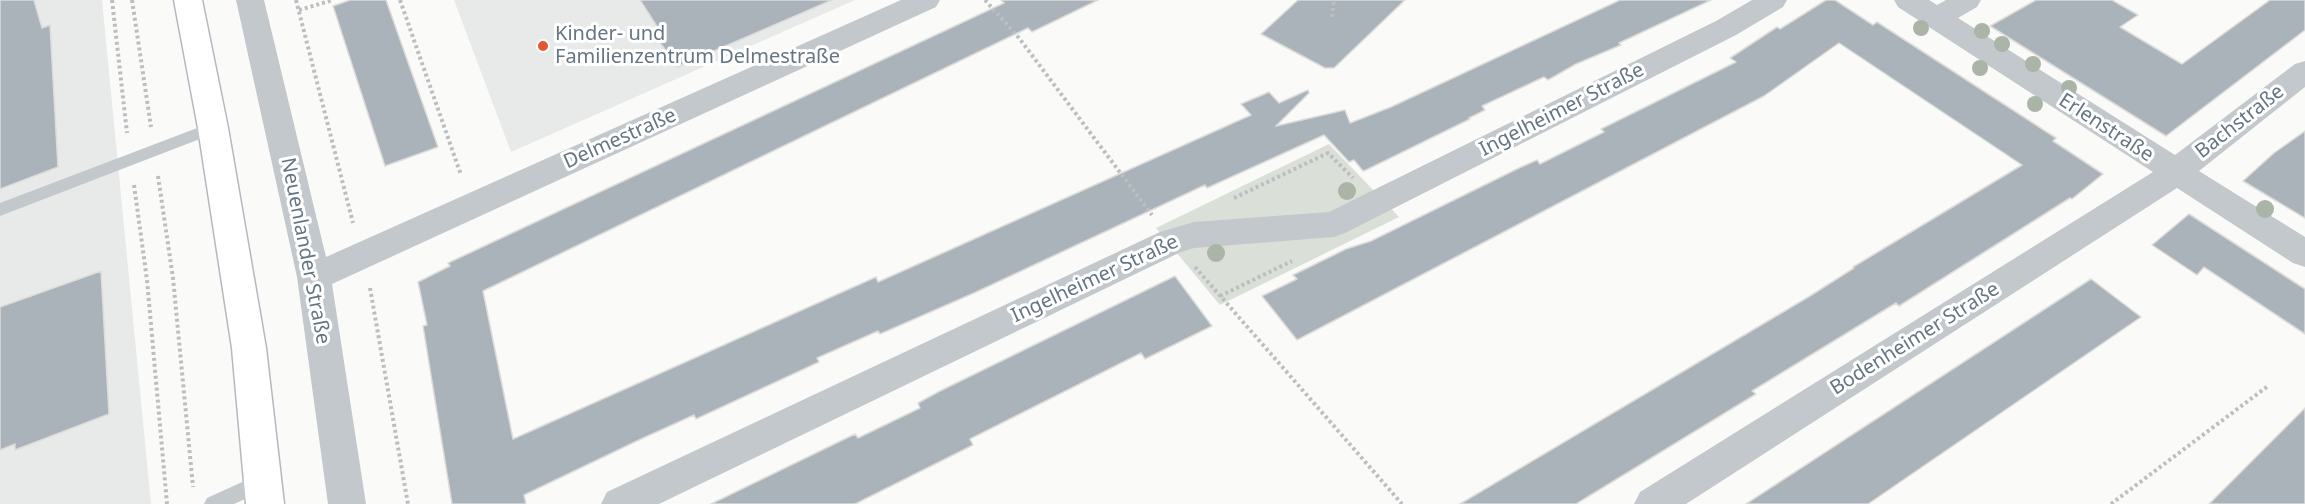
<!DOCTYPE html>
<html>
<head>
<meta charset="utf-8">
<style>
	body { margin:0 }
	canvas { display:block; background:#fafaf8 }
</style>
</head>
<body>
<canvas width="2305" height="504"></canvas>
<script>
const ctx = document.querySelector('canvas').getContext('2d');
ctx.lineJoin = 'round';
function paint(path, color) { ctx.fillStyle = color; ctx.fill(path, 'evenodd'); }
const toPath = rows => new Path2D(rows.map(r => 'M' + r).join(''));
function stroke(path, color, width, dash) { ctx.strokeStyle = color; ctx.lineWidth = width; ctx.lineCap = dash ? 'butt' : 'round'; ctx.setLineDash(dash || []); ctx.stroke(path); }
function drawText(font, color, halo, rows, align = 'center') {
  ctx.font = font + ' "Noto Sans",sans-serif'; ctx.lineWidth = 6; ctx.setLineDash([]); ctx.textBaseline = 'middle'; ctx.strokeStyle = halo; ctx.fillStyle = color; for (const [text, x, y, turn = 0] of rows) {
    ctx.save(); ctx.translate(x, y); ctx.rotate((+turn || 0) * Math.PI / 180); ctx.textAlign = isNaN(turn) ? turn : align; if (halo) ctx.strokeText(text, 0, 0); ctx.fillText(text, 0, 0); ctx.restore();
  }
}
const built = toPath([
	[0,0,102,0,151,504,0,504],
	[454,0,855,0,511,152]
]);
const green = toPath([
	[1329,144,1399,217,1220,305,1156,228]
]);
const building = toPath([
	[0,0,34,0,42,28,50,25,58,167,0,189,0,0],
	[350,0,386,0,438,147,385,166,333,6,350,0],
	[640,0,832,0,677,67,659,41,665,39,640,0],
	[1001,0,1098,0,1032,32,1028,28,483,291,513,439,876,277,878,282,1251,115,1241,104,1269,92,1279,103,1308,90,1309,93,1276,126,1345,110,1350,123,1391,107,1620,0,1711,0,1619,43,1621,45,1576,64,1548,80,1544,77,1482,106,1485,110,1469,118,1470,119,1366,170,1363,171,1354,160,1349,162,1324,135,1207,188,1205,185,974,293,880,334,878,331,817,358,819,362,696,419,694,415,641,439,524,495,526,504,452,504,423,326,427,325,418,282,450,266,448,263,1004,3,1001,0],
	[1298,0,1405,0,1334,68,1325,68,1261,34,1298,0],
	[1826,0,1835,0,1873,25,1877,22,2056,138,2053,141,2103,174,2072,199,2070,198,1899,306,1896,303,1873,317,1752,391,1756,394,1576,504,1460,504,1810,296,1854,268,1853,267,2022,165,1839,43,1764,96,1297,340,1262,296,1297,279,1293,275,1346,249,1371,241,1519,168,1537,160,1540,164,1604,132,1601,129,1736,62,1730,58,1777,27,1780,29,1826,0],
	[2036,0,2112,0,2138,15,2120,27,2182,64,2270,0,2305,0,2305,30,2166,136,1990,26,2036,0],
	[2305,131,2305,218,2243,181,2274,153,2305,131],
	[2189,214,2305,289,2305,334,2204,267,2197,275,2152,245,2189,214],
	[101,271,109,414,15,450,15,444,0,450,0,307,101,271],
	[1175,276,1212,326,1145,359,1141,353,970,439,973,445,855,504,711,504,855,434,858,438,920,408,918,403,940,391,1175,276],
	[2091,279,2141,317,1868,504,1746,504,2091,279],
	[2305,408,2305,504,2209,504,2305,408]
]);
const path = toPath([
	[112,0,127,133],
	[132,0,151,127],
	[296,0,353,223],
	[400,0,461,175],
	[985,0,1019,38,1152,215],
	[299,10,333,0],
	[1332,17,1334,0],
	[158,176,173,278,193,487],
	[134,185,147,280,167,504],
	[1234,198,1328,153,1353,178],
	[1195,267,1402,504],
	[370,288,408,504],
	[1220,296,1292,261],
	[2111,504,2268,386]
]);
const service = toPath([
	[213,122,218,124,221,128,218,132,0,216,0,203,213,122],
	[262,473,269,476,271,482,269,488,234,504,204,504,207,498,262,473]
]);
const minor = toPath([
	[236,0,264,0,326,257,901,0,940,0,936,7,332,284,366,504,328,504,297,277,236,0],
	[1752,0,1787,0,1783,7,1736,35,1345,233,1334,237,1194,248,1181,252,659,504,601,504,607,492,1160,232,1194,222,1329,212,1716,21,1752,0],
	[1894,0,1929,0,1937,5,1946,0,1981,0,1977,7,1958,18,2175,155,2295,64,2305,61,2305,87,2199,171,2305,237,2305,267,2293,263,2177,188,1686,504,1634,504,1640,492,2153,172,1898,7,1894,0]
]);
const secondary = toPath([
	[174,0,202,0,228,128,266,348,284,504,246,504,232,348,198,128,174,0]
]);
const trees = [
	[1921,28,8],
	[1982,31,8],
	[2002,44,8],
	[2033,64,8],
	[1980,68,8],
	[2069,88,8],
	[2035,104,8],
	[1347,191,9],
	[2265,209,9],
	[1216,253,9]
];
const markers = [
	[543,46,6,"#e4572e"]
];
const poiNames = [
	["Kinder- und",555,34],
	["Familienzentrum Delmestraße",555,57]
];
const streetNames = [
	["Ingelheimer Straße",1562,110,-27],
	["Bachstraße",2240,122,-38],
	["Erlenstraße",2106,128,33],
	["Delmestraße",620,139,-24],
	["Neuenlander Straße",305,251,79],
	["Ingelheimer Straße",1095,279,-25],
	["Bodenheimer Straße",1915,339,-32]
];
paint(built, '#e8e9e9');
paint(green, '#dadfd7');
paint(building, '#aab3b9');
stroke(building, '#dcdcda', 1.5);
stroke(secondary, '#b3babf', 3);
stroke(path, '#bbbfc2', 4, [3, 3]);
paint(service, '#c3c8cc');
paint(minor, '#c3c8cc');
paint(secondary, '#fff');
ctx.fillStyle = '#aab4a7';
for (const [x, y, r] of trees) { ctx.beginPath(); ctx.arc(x, y, r, 0, 2 * Math.PI); ctx.fill(); }
for (const [x, y, r, color] of markers) { const dot = new Path2D(); dot.arc(x, y, r, 0, 2 * Math.PI); ctx.fillStyle = color; ctx.fill(dot); stroke(dot, '#fff', 2); }
drawText('20px', '#657683', '#fff', poiNames, 'left');
drawText('20px', '#657683', '#fff', streetNames);
</script>
</body>
</html>
